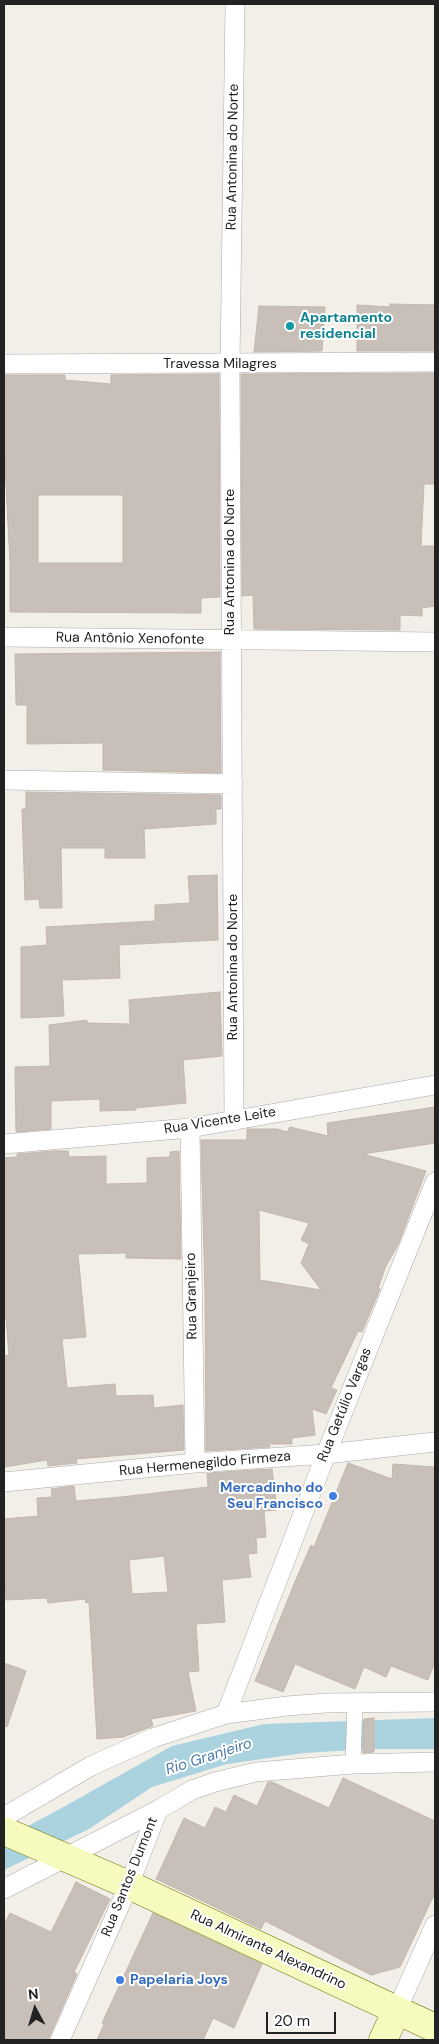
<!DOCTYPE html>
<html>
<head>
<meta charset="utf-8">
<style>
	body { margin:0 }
	#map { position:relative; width:439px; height:2044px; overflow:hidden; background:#f2efe9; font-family:"DM Sans",sans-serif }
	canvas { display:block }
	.frame { position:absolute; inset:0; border:5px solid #222; pointer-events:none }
	.north { position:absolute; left:10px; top:1984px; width:50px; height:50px; -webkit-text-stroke:4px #fff; paint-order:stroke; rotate:354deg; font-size:14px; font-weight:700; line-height:20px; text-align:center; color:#222 }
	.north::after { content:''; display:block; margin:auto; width:18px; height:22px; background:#222; clip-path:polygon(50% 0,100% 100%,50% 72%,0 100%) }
	.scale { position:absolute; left:266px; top:2012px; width:70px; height:22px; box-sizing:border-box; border:2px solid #222; border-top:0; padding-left:6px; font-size:15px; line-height:18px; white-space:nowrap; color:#222; -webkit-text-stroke:4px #fff; paint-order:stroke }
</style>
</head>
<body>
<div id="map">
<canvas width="439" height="2044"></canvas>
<div class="frame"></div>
<div class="north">N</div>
<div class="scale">20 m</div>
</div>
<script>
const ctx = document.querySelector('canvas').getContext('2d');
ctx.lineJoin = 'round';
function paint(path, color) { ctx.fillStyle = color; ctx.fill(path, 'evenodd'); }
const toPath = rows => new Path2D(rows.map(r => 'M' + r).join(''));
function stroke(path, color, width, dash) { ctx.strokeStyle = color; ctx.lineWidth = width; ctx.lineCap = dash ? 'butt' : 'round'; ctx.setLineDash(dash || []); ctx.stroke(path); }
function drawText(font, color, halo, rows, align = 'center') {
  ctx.font = font + ' "DM Sans",sans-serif'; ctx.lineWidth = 4; ctx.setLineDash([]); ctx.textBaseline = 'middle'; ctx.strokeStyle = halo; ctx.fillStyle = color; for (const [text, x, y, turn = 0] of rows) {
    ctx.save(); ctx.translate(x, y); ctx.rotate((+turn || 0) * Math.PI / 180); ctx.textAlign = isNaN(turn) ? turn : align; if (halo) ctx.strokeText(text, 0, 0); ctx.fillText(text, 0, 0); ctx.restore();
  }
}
const water = toPath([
	[435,1718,435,1749,371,1749,304,1753,227,1764,152,1787,89,1829,4,1870,4,1839,67,1805,172,1746,264,1724]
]);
const building = toPath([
	[390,304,435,305,435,351,357,351,357,305,390,307,390,304],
	[259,306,325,307,322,351,254,352,259,306],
	[435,373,435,484,424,484,421,546,435,546,435,606,422,608,422,616,400,615,400,630,254,629,253,595,242,596,241,374,435,373],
	[219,374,220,597,201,598,201,613,10,612,10,563,4,445,4,375,65,375,65,380,111,384,111,375,219,374],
	[38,495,123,495,123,563,38,563,38,495],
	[220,652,221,773,103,770,103,743,27,744,27,705,16,705,15,654,220,652],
	[26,792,221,795,221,809,216,809,216,824,144,829,145,858,105,858,105,848,61,848,62,908,40,908,39,899,25,900,22,809,26,809,26,792],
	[217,875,218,940,119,945,120,978,62,980,64,1016,21,1018,21,947,47,945,46,927,155,921,155,905,190,903,188,876,217,875],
	[220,992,222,1056,183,1060,186,1103,136,1108,136,1110,100,1111,100,1099,51,1101,51,1129,16,1132,15,1067,50,1066,49,1025,87,1020,87,1023,130,1024,129,1000,220,992],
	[435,1107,435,1143,363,1154,426,1171,398,1245,385,1268,378,1289,380,1289,362,1332,358,1331,331,1388,337,1390,326,1414,312,1409,315,1435,292,1438,292,1444,269,1444,270,1447,206,1451,205,1292,201,1140,247,1140,247,1129,277,1129,287,1132,290,1127,328,1136,327,1123,435,1107],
	[259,1210,309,1223,301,1240,309,1244,301,1263,321,1290,260,1280,259,1210],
	[52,1151,68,1151,69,1157,106,1156,106,1184,147,1183,147,1158,170,1157,170,1152,179,1151,181,1259,126,1258,126,1253,78,1254,86,1337,62,1339,67,1388,115,1384,116,1396,153,1395,154,1408,183,1405,184,1450,76,1459,77,1463,48,1466,47,1460,4,1467,4,1356,9,1355,6,1319,4,1319,4,1158,17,1157,17,1154,52,1151],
	[348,1463,392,1479,393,1464,435,1467,435,1662,428,1680,391,1666,386,1677,364,1667,355,1689,295,1664,283,1692,255,1681,294,1584,311,1545,314,1547,348,1463],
	[272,1469,277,1510,264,1511,266,1537,256,1538,257,1553,248,1554,251,1577,222,1580,225,1622,196,1624,199,1671,188,1672,196,1711,151,1719,153,1726,123,1737,97,1739,89,1602,86,1603,85,1599,48,1603,47,1598,6,1600,4,1569,4,1519,38,1516,37,1498,52,1497,51,1489,74,1486,76,1501,121,1497,208,1487,207,1473,272,1469],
	[164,1556,168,1592,132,1594,129,1560,164,1556],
	[4,1663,26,1671,7,1727,4,1726,4,1663],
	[374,1718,374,1752,363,1753,364,1719,374,1718],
	[343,1778,435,1821,435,1893,400,1967,371,1975,265,1921,261,1929,156,1879,184,1818,205,1828,215,1807,226,1812,234,1795,257,1806,268,1782,272,1782,329,1808,343,1778],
	[76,1882,110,1899,74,1972,77,1974,49,2038,48,2040,4,2040,4,1925,10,1913,51,1932,76,1882],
	[153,1913,262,1964,234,2028,213,2018,203,2040,97,2040,104,2024,102,2023,153,1913]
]);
const pedestrian = toPath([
	[353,1764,355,1702]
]);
const minor = toPath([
	[4,364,435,362],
	[4,637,435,642],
	[4,780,233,784],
	[234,1121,230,364,235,4],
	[190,1128,195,1463],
	[4,1144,190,1128,435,1085],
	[4,1482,195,1463,326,1454,435,1442],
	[226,1714,326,1454,435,1182],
	[4,1817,91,1766,153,1738,226,1714,287,1706,326,1703,435,1702],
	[4,1889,158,1810],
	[397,2010,435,1925],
	[60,2040,129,1885,158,1810,192,1790,215,1782,256,1772,353,1764,435,1762]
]);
const secondary = toPath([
	[4,1831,129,1885,435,2028],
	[383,2040,397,2010]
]);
const markers = [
	[290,326,5,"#0f9aa8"],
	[333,1496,5,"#3f7fe0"],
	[120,1980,5,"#3f7fe0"]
];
const streetNames = [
	["Rua Antonina do Norte",233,157,-89],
	["Travessa Milagres",220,364],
	["Rua Antonina do Norte",230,562,-90],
	["Rua Antônio Xenofonte",130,639,1],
	["Rua Antonina do Norte",233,967,-90],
	["Rua Vicente Leite",220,1121,-9],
	["Rua Granjeiro",192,1296,-91],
	["Rua Getúlio Vargas",345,1405,-68],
	["Rua Hermenegildo Firmeza",205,1464,-5],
	["Rua Santos Dumont",130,1877,-68],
	["Rua Almirante Alexandrino",268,1950,25]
];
const cultureNames = [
	["Apartamento",300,318],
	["residencial",300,334]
];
const shopNames = [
	["Mercadinho do",323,1488],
	["Seu Francisco",323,1504],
	["Papelaria Joys",130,1980,"left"]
];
const waterNames = [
	["Rio Granjeiro",209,1757,-18]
];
paint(water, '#aad3df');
paint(building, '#c7bfb8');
stroke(building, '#c4b6ab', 1);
stroke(pedestrian, '#a9a9a9', 16);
stroke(minor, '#a9a9a9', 20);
stroke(secondary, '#707d05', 29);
stroke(pedestrian, '#fff', 15);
stroke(minor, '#fff', 19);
stroke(secondary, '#f7fabf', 28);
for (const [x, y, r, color] of markers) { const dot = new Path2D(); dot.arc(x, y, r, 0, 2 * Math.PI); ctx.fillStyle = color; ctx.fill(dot); stroke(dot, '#fff', 2); }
drawText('14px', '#222', '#fff', streetNames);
drawText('bold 14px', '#0d838f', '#fff', cultureNames, 'left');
drawText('bold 14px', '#366cbe', '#fff', shopNames, 'right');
drawText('italic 15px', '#4a7aab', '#fff', waterNames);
</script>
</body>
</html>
